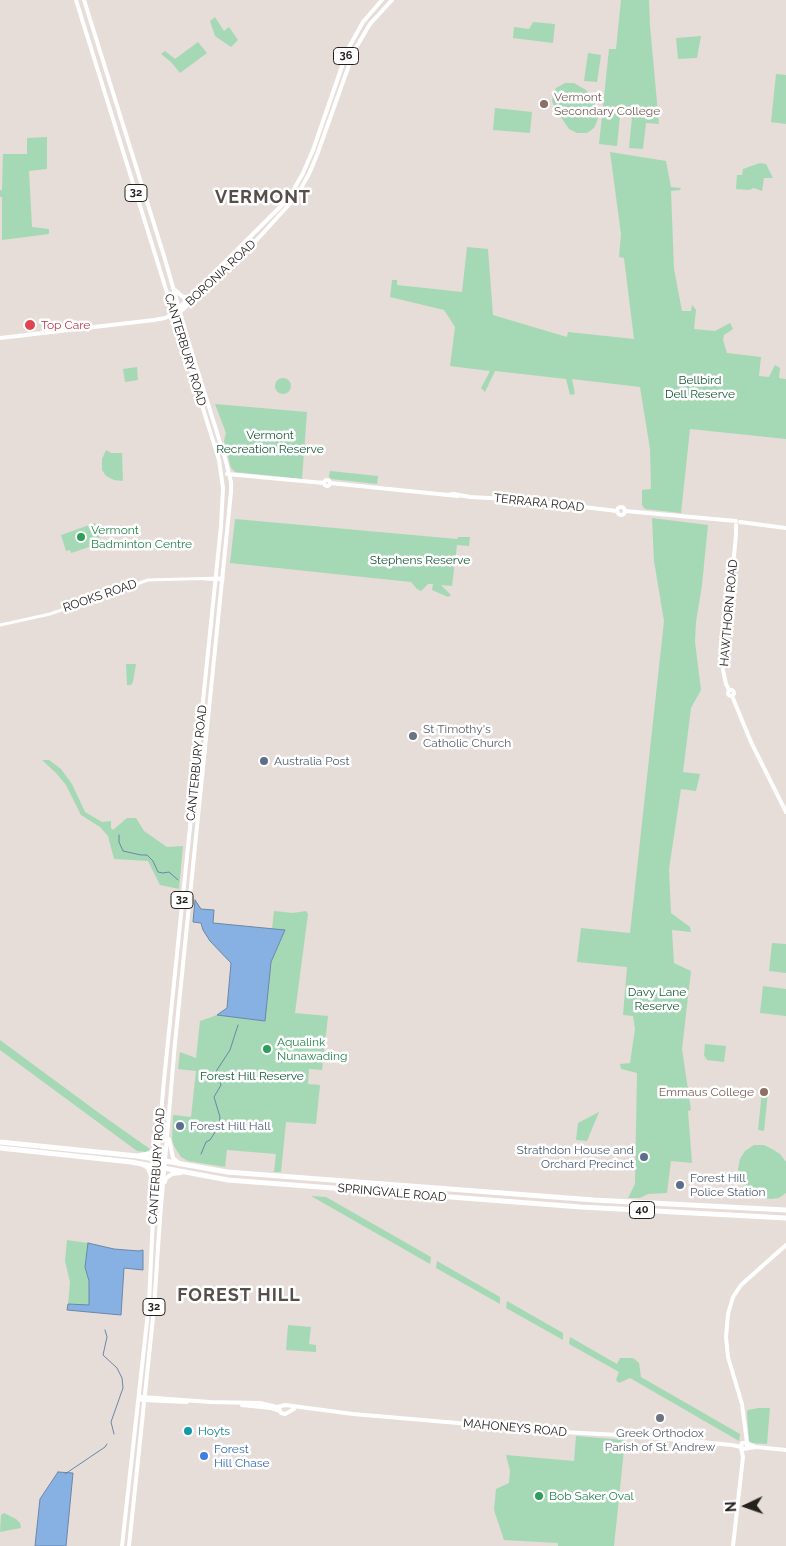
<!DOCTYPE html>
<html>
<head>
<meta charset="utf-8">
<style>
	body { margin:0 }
	#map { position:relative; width:786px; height:1546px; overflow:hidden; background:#e6dcd8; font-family:Raleway,sans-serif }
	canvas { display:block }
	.north { position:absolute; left:721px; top:1481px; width:50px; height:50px; -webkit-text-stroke:4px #fff; paint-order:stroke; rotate:267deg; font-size:14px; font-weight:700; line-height:20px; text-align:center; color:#25211f }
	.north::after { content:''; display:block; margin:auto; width:18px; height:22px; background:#25211f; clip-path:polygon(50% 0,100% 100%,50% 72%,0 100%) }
</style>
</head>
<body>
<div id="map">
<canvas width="786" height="1546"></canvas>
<div class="north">N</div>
</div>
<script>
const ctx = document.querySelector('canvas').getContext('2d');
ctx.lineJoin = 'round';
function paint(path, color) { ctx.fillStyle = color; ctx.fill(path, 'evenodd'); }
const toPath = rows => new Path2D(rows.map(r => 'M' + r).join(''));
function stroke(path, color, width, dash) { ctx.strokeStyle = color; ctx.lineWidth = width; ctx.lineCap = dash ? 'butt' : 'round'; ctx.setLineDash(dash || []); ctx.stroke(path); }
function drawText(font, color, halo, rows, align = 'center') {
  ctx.font = font + ' Raleway,sans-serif'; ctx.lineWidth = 5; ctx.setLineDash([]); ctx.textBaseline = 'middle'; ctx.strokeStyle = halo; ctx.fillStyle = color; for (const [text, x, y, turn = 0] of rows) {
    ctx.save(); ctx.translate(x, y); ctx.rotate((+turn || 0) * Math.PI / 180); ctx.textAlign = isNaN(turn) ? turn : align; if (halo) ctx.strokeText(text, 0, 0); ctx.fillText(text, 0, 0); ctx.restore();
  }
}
const green = toPath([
	[621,0,649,0,650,26,659,124,646,123,643,149,629,148,632,117,620,116,617,146,599,144,609,49,616,49],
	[215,17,224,31,229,27,238,40,231,47,215,36,210,21],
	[533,22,555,24,553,43,513,38,514,27,529,29],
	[701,36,697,58,678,59,676,38],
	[198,42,207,53,180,73,171,62,161,54,165,51,175,59],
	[588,53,601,55,597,82,584,81],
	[776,74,786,75,786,124,771,122],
	[565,83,574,83,586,90,592,97,597,106,598,118,596,124,594,128,587,133,577,133,569,129,556,110,552,101,553,94,556,88],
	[495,108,532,112,530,133,493,130],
	[47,137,47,169,29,171,32,227,49,229,49,234,2,240,2,197,0,197,0,190,2,190,3,154,27,154,27,138],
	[610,152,666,161,671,187,681,188,680,190,671,191,674,269,682,311,691,311,692,305,696,310,694,329,715,331,730,323,733,329,724,335,723,340,727,353,761,357,759,376,769,377,775,365,780,368,779,378,786,379,786,439,690,429,681,513,645,509,642,505,642,490,651,489,650,449,640,387,572,379,575,394,570,395,566,379,495,371,485,392,481,388,490,371,450,366,455,327,444,310,390,297,392,280,397,280,397,285,462,292,467,247,488,249,493,315,567,337,568,332,634,339,624,258,619,257,621,234],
	[760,163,766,164,773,178,764,178,762,191,754,188,749,190,736,189,737,175,742,175,743,169],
	[137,367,138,380,125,382,123,369],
	'275 386a8 8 0 1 1 16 0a8 8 0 1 1-16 0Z',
	[215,404,307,412,302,479,235,472,231,468,224,441,226,433],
	[106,450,111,453,122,453,123,481,114,480,106,476,102,470,102,459],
	[330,471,378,476,377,484,331,479,329,477],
	[652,518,708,525,702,585,696,622,695,642,701,690,691,708,683,772,700,774,696,791,681,789,669,869,671,913,690,927,691,932,672,930,674,963,691,971,682,1049,691,1110,688,1111,692,1163,671,1161,667,1193,648,1194,640,1198,628,1198,635,1184,637,1073,621,1069,620,1064,630,1063,635,1029,633,1016,623,1015,627,967,577,962,581,928,630,933,664,621,654,561],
	[235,519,457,539,458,537,470,537,469,546,457,545,452,586,441,585,451,595,448,597,432,590,433,584,428,584,421,591,417,589,411,582,230,563],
	[95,523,101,543,71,553,70,550,66,551,61,535],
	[126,664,136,664,133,682,131,685,127,685],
	[42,760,49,760,61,769,72,784,85,812,102,822,111,821,111,828,113,830,127,818,136,818,144,831,167,847,183,846,179,889,160,885,148,861,114,859,108,836,100,827,81,815,66,785,56,773],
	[274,911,293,913,306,911,308,914,295,1013,328,1016,322,1070,309,1069,308,1084,320,1085,316,1124,286,1122,281,1172,274,1172,276,1154,227,1150,225,1167,188,1161,181,1157,174,1146,172,1139,173,1115,191,1117,196,1071,178,1069,180,1052,196,1058,200,1021,217,1015,264,1020,271,962,285,931,272,929],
	[772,943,786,944,786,973,769,971],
	[763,986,786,989,786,1016,760,1013],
	[0,1040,99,1113,150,1149,146,1152,137,1151,0,1050],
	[705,1044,726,1046,724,1062,707,1060,704,1055],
	[762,1091,768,1092,764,1131,758,1130],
	[599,1112,587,1141,576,1140,578,1123],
	[754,1145,764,1145,772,1149,780,1154,786,1162,786,1193,779,1198,770,1199,756,1196,748,1190,741,1181,738,1169,740,1159,745,1151],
	[311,1196,326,1197,431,1257,430,1264],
	[67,1240,88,1243,85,1267,89,1281,89,1306,68,1304,70,1282,65,1261],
	[437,1261,500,1297,500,1304,436,1268],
	[507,1301,563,1333,563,1340,506,1308],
	[288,1325,311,1327,309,1344,316,1345,316,1352,286,1350],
	[570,1337,617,1364,620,1358,633,1358,639,1363,641,1377,740,1434,739,1441,630,1378,619,1383,616,1380,619,1372,569,1344],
	[758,1408,770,1408,767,1444,751,1443,749,1441,747,1412,748,1410],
	[576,1436,625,1440,614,1546,558,1546,558,1543,504,1540,494,1510,496,1489,509,1483,510,1471,506,1455,574,1461],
	[4,1513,16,1519,20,1523,21,1528,0,1532,1,1515]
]);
const water = toPath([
	[195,900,201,909,214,910,213,923,285,930,271,962,265,1021,217,1015,227,1008,231,963,210,941,203,930,201,923,193,922,195,900],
	[88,1243,114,1249,139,1251,143,1250,143,1270,124,1268,121,1315,67,1310,68,1304,89,1305,89,1281,85,1267,88,1243],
	[58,1472,73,1473,66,1546,35,1546,40,1499,58,1472]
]);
const stream = toPath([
	[119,835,119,842,123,851,141,855,147,855,153,861,158,872,163,873,169,872,178,880],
	[201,1154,206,1142,210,1140,219,1126,220,1117,214,1097,221,1085,220,1081,215,1077,215,1073,230,1050,238,1025],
	[105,1330,107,1337,103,1355,117,1368,122,1378,123,1388,111,1422,114,1434],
	[65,1474,105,1447,107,1444]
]);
const minor = toPath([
	[205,579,223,580],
	[0,625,50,614,148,580,223,578]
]);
const major = toPath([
	[76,0,219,460,223,488,221,526,164,1080,154,1196,149,1303,122,1546],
	[84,0,164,256,188,340,225,458,231,482,231,492,175,1043,160,1218,154,1308,129,1546],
	[174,289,183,297,190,297],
	[180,312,253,244,296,197,309,174,317,155,354,51,370,24,392,0],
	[0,338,154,320,165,318,173,314,287,200,294,189,303,173,313,150,348,49,363,22,382,0],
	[227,474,324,483],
	'324 483a3 3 0 1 1 6 0a3 3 0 1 1-6 0Z',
	[330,483,458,496],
	[446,495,454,494,470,497,525,500,617,511],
	'617 511a4 4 0 1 1 8 0a4 4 0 1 1-8 0Z',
	[625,511,736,521],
	[740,522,786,528],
	[729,690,726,684,723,670,736,535,736,525],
	'728 693a3 3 0 1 1 6 0a3 3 0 1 1-6 0Z',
	[732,696,751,742,786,812],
	[169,1139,173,1158,178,1162],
	[140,1155,151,1153,156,1146],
	[143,1165,148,1168,153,1182],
	[165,1182,166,1178,172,1174,181,1173],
	[142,1397,210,1402],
	[142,1400,187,1402],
	[209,1402,260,1403,277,1407,285,1405,353,1414,563,1432,637,1436,732,1445,741,1447],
	[242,1405,271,1408,280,1411],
	[280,1410,281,1413,285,1414,294,1409],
	[747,1443,742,1404,728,1357,726,1337,728,1314,733,1297,741,1285,786,1245],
	[747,1443,756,1447,786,1450],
	[747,1448,747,1443,742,1443,741,1446,743,1449,756,1447],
	[733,1546,743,1457,741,1448]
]);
const highway = toPath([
	[0,1142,137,1156,227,1172,594,1200,786,1210],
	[0,1148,131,1162,228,1180,581,1207,786,1218]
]);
const markers = [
	[544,104,5,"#8d6e63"],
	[30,325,6,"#e0444e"],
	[81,537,5,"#2e9e5b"],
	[413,736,5,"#6b7280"],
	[264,761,5,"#5c6f8a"],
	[267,1049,5,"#2e9e5b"],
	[764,1092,5,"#8d6e63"],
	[180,1126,5,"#5c6f8a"],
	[644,1157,5,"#5c6f8a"],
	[680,1185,5,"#5c6f8a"],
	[660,1418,5,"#6b7280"],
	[188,1431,5,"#0f9aa8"],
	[204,1456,5,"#3f7fe0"],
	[539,1496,5,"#2e9e5b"]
];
const shields = [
	[346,56,25],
	[136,193,22],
	[182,900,22],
	[642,1210,25],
	[154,1307,22]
];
const shieldNames = [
	["36",346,56],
	["32",136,193],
	["32",182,900],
	["40",642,1210],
	["32",154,1307]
];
const educationNames = [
	["Vermont",554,97],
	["Secondary College",554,111],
	["Emmaus College",754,1092,"right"]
];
const streetNames = [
	["BORONIA ROAD",221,273,-43],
	["CANTERBURY ROAD",185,350,73],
	["TERRARA ROAD",539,503,6],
	["ROOKS ROAD",100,596,-19],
	["HAWTHORN ROAD",729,613,-85],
	["CANTERBURY ROAD",197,763,-84],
	["CANTERBURY ROAD",157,1166,-86],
	["SPRINGVALE ROAD",392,1193,5],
	["MAHONEYS ROAD",515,1428,5]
];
const healthNames = [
	["Top Care",41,325]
];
const parkNames = [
	["Bellbird",700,380],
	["Dell Reserve",700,394],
	["Vermont",270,435],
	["Recreation Reserve",270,449],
	["Stephens Reserve",420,560],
	["Davy Lane",657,992],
	["Reserve",657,1006],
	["Forest Hill Reserve",252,1076]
];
const leisureNames = [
	["Vermont",91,530],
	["Badminton Centre",91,544],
	["Aqualink",277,1042],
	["Nunawading",277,1056],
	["Bob Saker Oval",549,1496]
];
const worshipNames = [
	["St Timothy's",423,729],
	["Catholic Church",423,743],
	["Greek Orthodox",660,1433,"center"],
	["Parish of St. Andrew",660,1447,"center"]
];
const serviceNames = [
	["Australia Post",274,761],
	["Forest Hill Hall",190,1126],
	["Strathdon House and",634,1150,"right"],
	["Orchard Precinct",634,1164,"right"],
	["Forest Hill",690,1178],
	["Police Station",690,1192]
];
const cultureNames = [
	["Hoyts",198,1431]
];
const shopNames = [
	["Forest",214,1449],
	["Hill Chase",214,1463]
];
const districtNames = [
	["VERMONT",263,198],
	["FOREST HILL",239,1296]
];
paint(green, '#a5d9b5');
paint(water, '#88b1e3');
stroke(water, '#6a86a8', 1);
stroke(stream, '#6a86a8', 1);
stroke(minor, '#fff', 3);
stroke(major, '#fff', 4);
stroke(highway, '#fff', 5);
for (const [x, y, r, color] of markers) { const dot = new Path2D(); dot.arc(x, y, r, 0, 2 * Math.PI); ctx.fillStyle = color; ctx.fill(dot); stroke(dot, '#fff', 2); }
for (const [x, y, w] of shields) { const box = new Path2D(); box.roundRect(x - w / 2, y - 8.5, w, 17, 4); ctx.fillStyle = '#fff'; ctx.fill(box); stroke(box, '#25211f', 1); }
drawText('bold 11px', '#25211f', null, shieldNames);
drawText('12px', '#785e54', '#fff', educationNames, 'left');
drawText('12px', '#25211f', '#fff', streetNames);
drawText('12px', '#be3a42', '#fff', healthNames, 'left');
drawText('12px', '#165b35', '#fff', parkNames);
drawText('12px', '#27864d', '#fff', leisureNames, 'left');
drawText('12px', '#5b616d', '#fff', worshipNames, 'left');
drawText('12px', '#4e5e75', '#fff', serviceNames, 'left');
drawText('12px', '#0d838f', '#fff', cultureNames, 'left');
drawText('12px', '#366cbe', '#fff', shopNames, 'left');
ctx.letterSpacing = '1px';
drawText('bold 18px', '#564e4b', '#fff', districtNames);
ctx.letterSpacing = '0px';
</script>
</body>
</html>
